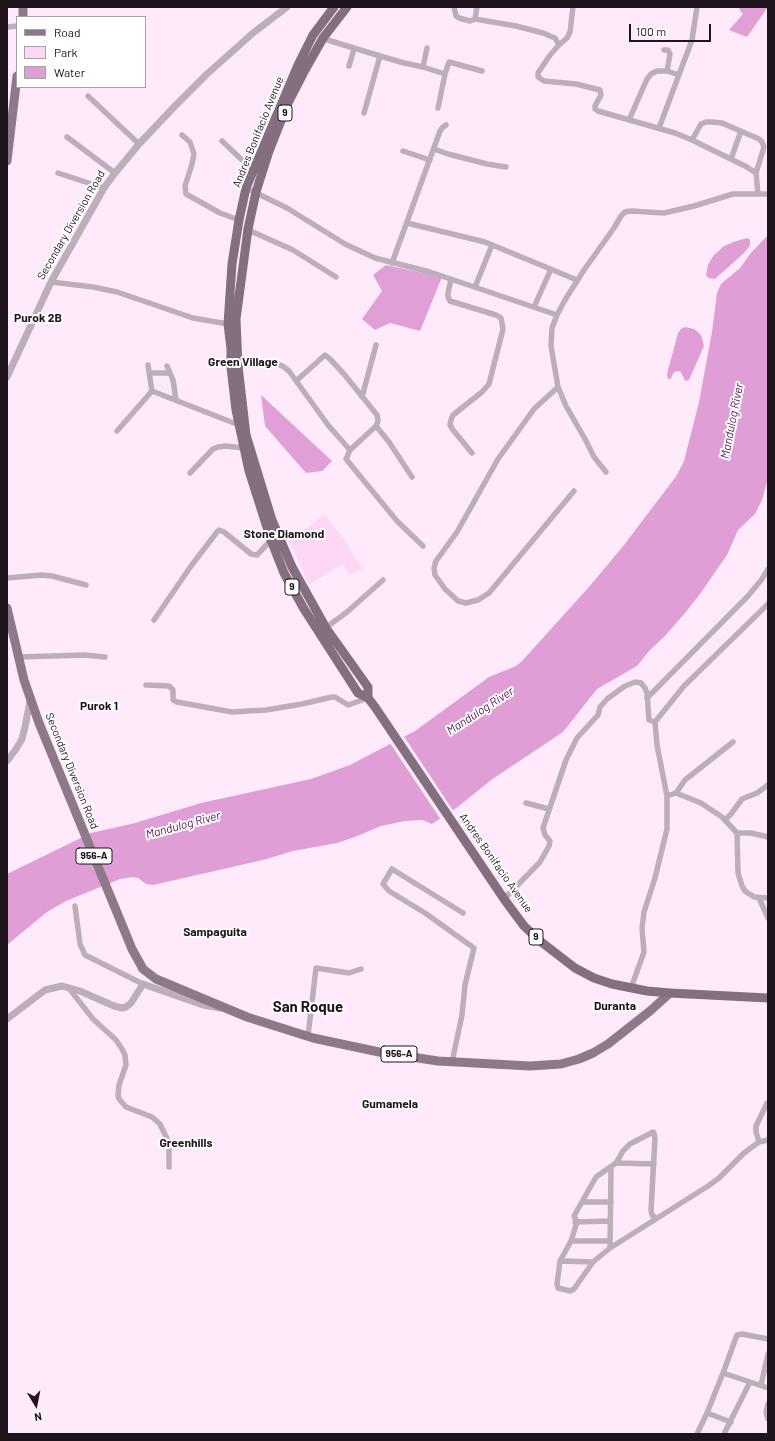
<!DOCTYPE html>
<html>
<head>
<meta charset="utf-8">
<style>
	body { margin:0 }
	#map { position:relative; width:775px; height:1441px; overflow:hidden; background:#ffeafb; font-family:Barlow,sans-serif }
	canvas { display:block }
	.frame { position:absolute; inset:0; border:8px solid #1d141c; pointer-events:none }
	.legend { position:absolute; left:16px; top:16px; width:130px; height:72px; box-sizing:border-box; background:#fff; border:1px solid #a5a1a4; margin:0; padding:5px 7px; list-style:none; font-size:12px; color:#1d141c }
	.legend li { display:flex; align-items:center; gap:8px; height:20px }
	.legend b { width:20px; border:1px solid #a5a1a4 }
	.north { position:absolute; left:16px; top:1385px; width:40px; height:40px; -webkit-text-stroke:3px #fff; paint-order:stroke; rotate:170deg; font-size:11px; font-weight:700; line-height:16px; text-align:center; color:#1d141c }
	.north::after { content:''; display:block; margin:auto; width:14px; height:18px; background:#1d141c; clip-path:polygon(50% 0,100% 100%,50% 72%,0 100%) }
	.scale { position:absolute; left:629px; top:24px; width:82px; height:18px; box-sizing:border-box; border:2px solid #1d141c; border-top:0; padding-left:5px; font-size:12px; line-height:14px; white-space:nowrap; color:#1d141c; -webkit-text-stroke:3px #fff; paint-order:stroke }
</style>
</head>
<body>
<div id="map">
<canvas width="775" height="1441"></canvas>
<div class="frame"></div>
<ul class="legend">
<li><b style="height:5px;background:#8d7989"></b>Road</li>
<li><b style="height:11px;background:#fcd7f6"></b>Park</li>
<li><b style="height:11px;background:#df9ed6"></b>Water</li>
</ul>
<div class="north">N</div>
<div class="scale">100 m</div>
</div>
<script>
const ctx = document.querySelector('canvas').getContext('2d');
ctx.lineJoin = 'round';
function paint(path, color) { ctx.fillStyle = color; ctx.fill(path, 'evenodd'); }
const toPath = rows => new Path2D(rows.map(r => 'M' + r).join(''));
function stroke(path, color, width, dash) { ctx.strokeStyle = color; ctx.lineWidth = width; ctx.lineCap = dash ? 'butt' : 'round'; ctx.setLineDash(dash || []); ctx.stroke(path); }
function drawText(font, color, halo, rows, align = 'center') {
  ctx.font = font + ' Barlow,sans-serif'; ctx.lineWidth = 4; ctx.setLineDash([]); ctx.textBaseline = 'middle'; ctx.strokeStyle = halo; ctx.fillStyle = color; for (const [text, x, y, turn = 0] of rows) {
    ctx.save(); ctx.translate(x, y); ctx.rotate((+turn || 0) * Math.PI / 180); ctx.textAlign = isNaN(turn) ? turn : align; if (halo) ctx.strokeText(text, 0, 0); ctx.fillText(text, 0, 0); ctx.restore();
  }
}
const green = toPath([
	[325,515,343,538,363,569,349,575,343,564,309,585,289,540]
]);
const forest = toPath([
	[741,7,768,7,747,37,729,30,743,14,739,9],
	[386,265,442,277,420,331,390,323,375,330,362,319,382,291,373,275],
	[261,395,332,461,322,471,306,473,265,426]
]);
const water = toPath([
	[768,235,768,478,762,500,755,514,738,530,727,555,700,594,685,613,665,636,649,651,637,666,597,689,563,732,491,780,459,806,432,824,422,820,405,821,381,826,355,837,337,843,293,851,263,860,153,885,146,884,138,878,133,877,120,879,66,901,47,912,7,945,7,874,91,833,135,823,201,803,311,779,350,765,415,731,489,677,516,666,522,661,589,587,624,545,677,475,684,461,699,402,712,332,717,293,721,284,740,268,750,254],
	[748,238,750,240,750,246,744,253,715,279,708,278,706,275,708,265,713,256,724,246,736,241],
	[685,327,694,329,700,334,702,338,704,346,689,380,685,381,681,372,679,371,674,372,671,378,670,379,668,379,667,374,678,333,681,329]
]);
const pier = toPath([
	[403,735,454,812,441,820,390,743]
]);
const minor = toPath([
	[454,7,456,16,459,18,470,21,475,19,516,26,543,33,555,38,559,45,567,38,570,32,573,7],
	[475,19,477,7],
	[7,27,17,26],
	[321,38,380,56,404,63,423,67,445,74],
	[559,45,550,55,538,73,538,77,544,81,576,84,600,90,601,95,595,106,595,109,598,111,675,133,692,140,747,167,756,173,758,194],
	[664,50,668,50,670,54,667,71],
	[349,66,354,49],
	[423,67,427,48],
	[88,96,139,144],
	[438,108,445,74,449,62,482,71],
	[364,113,380,56],
	[629,120,647,79,651,74,657,71,667,71,679,75],
	[659,128,692,40,697,7],
	[182,135,190,142,194,154,192,164,185,186,186,194,220,213,239,220],
	[67,137,115,173],
	[692,140,701,124,706,122,712,122,722,123,759,139,762,142,764,147,756,173],
	[222,141,241,159,254,169],
	[434,149,448,154,487,164,506,167],
	[403,151,430,160],
	[731,159,741,131],
	[58,173,104,188],
	[246,188,287,208,345,244,375,258,430,272,557,315],
	[407,223,485,242,577,280],
	[246,229,293,250,336,277],
	[392,263,440,131,442,128,446,125],
	[451,279,448,293,448,297,450,301,496,315,501,318,502,323,503,329,489,384,482,392,453,415,451,420,450,425,453,430,472,453],
	[51,282,93,287,117,292,193,318,228,324],
	[475,287,492,245],
	[534,307,551,269],
	[148,365,152,391],
	[167,366,173,380,176,400],
	[235,367,244,365,271,363,278,364,284,367,289,371,328,425,350,450],
	[149,373,170,373],
	[296,381,325,355,330,359,344,374,377,415,378,421,376,426,389,442,412,477],
	[558,387,534,409,498,459,457,532,436,561,434,568,435,575,445,589,458,601,466,603,478,600,489,593,574,491],
	[362,397,376,345],
	[376,426,350,450,346,459,397,521,423,546],
	[117,431,152,391,239,425],
	[606,472,594,457,585,439,566,406,558,387,551,346,552,328,557,315,565,300,584,270,614,228,621,216,625,212,631,211,664,213,694,206,733,194,768,194],
	[190,473,213,449,218,447,226,446,244,448],
	[7,578,41,575,52,576,86,585],
	[154,620,191,566,217,532,219,530,224,532,251,554,257,555,271,540],
	[324,629,347,612,383,580],
	[18,657,85,655,105,657],
	[146,685,169,686,173,690,173,700,177,702,232,712,266,710,302,704,332,697,335,697,348,705,368,698],
	[647,698,748,596,762,579,768,569],
	[676,793,685,780,733,742],
	[667,796,676,793,701,803,722,817,737,833,751,833,768,837],
	[526,803,549,809],
	[725,820,731,814,742,799,757,793,768,785],
	[737,833,738,873,742,886,745,891,754,897,768,898],
	[759,898,768,918],
	[504,899,540,862,549,846,550,841,545,835,543,828,566,760,577,738,598,715,600,707,607,699,625,686,635,682,641,683,645,688,647,693,649,720,655,722],
	[75,906,80,944,85,955,143,984],
	[68,987,93,1019,116,1040,122,1049,125,1055,126,1065,119,1085,118,1096,119,1099,126,1107,152,1117,160,1124,169,1143,169,1167],
	[631,988,644,952,642,928,644,912,655,878,667,829,667,796,657,745,655,722,684,686,768,604],
	[308,1036,316,968,349,973,361,969],
	[452,1062,462,1015,465,985,474,948,425,913,389,891,383,884,392,869,463,913],
	[759,1142,756,1132,756,1126,767,1103],
	[616,1163,654,1164],
	[582,1202,611,1202],
	[656,1218,652,1215,651,1210,655,1138,654,1133,653,1132,630,1144,623,1151,616,1163,596,1177,574,1216,577,1222,571,1241,560,1261,557,1284,558,1288,570,1291,574,1289,593,1262,610,1248,708,1186,719,1178,744,1153,759,1142,768,1140],
	[575,1222,610,1221],
	[571,1241,609,1241],
	[610,1248,611,1168],
	[560,1261,593,1262],
	[723,1373,737,1335,742,1334,768,1339],
	[761,1385,768,1354],
	[768,1404,766,1412,768,1419],
	[707,1413,731,1422],
	[697,1434,707,1413,723,1373,768,1388],
	[724,1434,750,1382]
]);
const tertiary = toPath([
	[7,377,51,282,104,188,115,173,139,144,174,107,207,74,253,33,287,7],
	[7,761,16,749,22,739,25,727,30,701],
	[7,1019,45,990,62,986,80,991,114,1006,122,1008,126,1007,131,1003,143,984,203,1005,220,1008]
]);
const primary = toPath([
	[23,17,23,7],
	[7,161,17,76],
	[7,608,24,680,39,723,132,949,143,969,156,979,247,1017,313,1038,379,1052,438,1061,530,1066,561,1064,579,1059,593,1053,608,1044,650,1011,670,993]
]);
const trunk = toPath([
	[334,7,313,35,298,65,246,188,239,220,232,264,228,324,231,349,231,367,236,410,249,471,271,540,284,573,304,609,358,693,368,698,375,707,504,899,524,926,540,941,575,968,594,978,612,984,647,991,670,993,768,998],
	[347,7,323,38,305,70,288,103,269,151,256,192,248,229,236,319,238,366,246,435,272,520,292,567,326,628,368,687,368,698]
]);
const shields = [
	[285,113,14],
	[292,587,14],
	[94,856,36],
	[536,937,14],
	[399,1054,36]
];
const shieldNames = [
	["9",285,113],
	["9",292,587],
	["956-A",94,856],
	["9",536,937],
	["956-A",399,1054]
];
const streetNames = [
	["Andres Bonifacio Avenue",258,132,-68],
	["Secondary Diversion Road",71,225,-60],
	["Secondary Diversion Road",72,771,68],
	["Andres Bonifacio Avenue",496,863,55]
];
const neighbourhoodNames = [
	["Purok 2B",38,318],
	["Green Village",243,362],
	["Stone Diamond",284,534],
	["Purok 1",99,706],
	["Sampaguita",215,932],
	["Duranta",615,1006],
	["Gumamela",390,1104],
	["Greenhills",186,1143]
];
const waterNames = [
	["Mandulog River",732,421,-79],
	["Mandulog River",480,711,-33],
	["Mandulog River",183,825,-15]
];
const districtNames = [
	["San Roque",308,1007]
];
paint(green, '#fcd7f6');
paint(forest, '#e09fd7');
paint(water, '#df9ed6');
paint(pier, '#ffeafb');
stroke(minor, '#bbb0b9', 5.5);
stroke(tertiary, '#bbb0b9', 7);
stroke(primary, '#8d7989', 9);
stroke(trunk, '#846f80', 9);
for (const [x, y, w] of shields) { const box = new Path2D(); box.roundRect(x - w / 2, y - 8, w, 16, 3); ctx.fillStyle = '#fff'; ctx.fill(box); stroke(box, '#1d141c', 1); }
drawText('bold 10px', '#1d141c', null, shieldNames);
drawText('11px', '#1d141c', '#fff', streetNames);
drawText('bold 12px', '#1d141c', '#fff', neighbourhoodNames);
drawText('italic 12px', '#5e1158', '#fff', waterNames);
drawText('bold 15px', '#1d141c', '#fff', districtNames);
</script>
</body>
</html>
